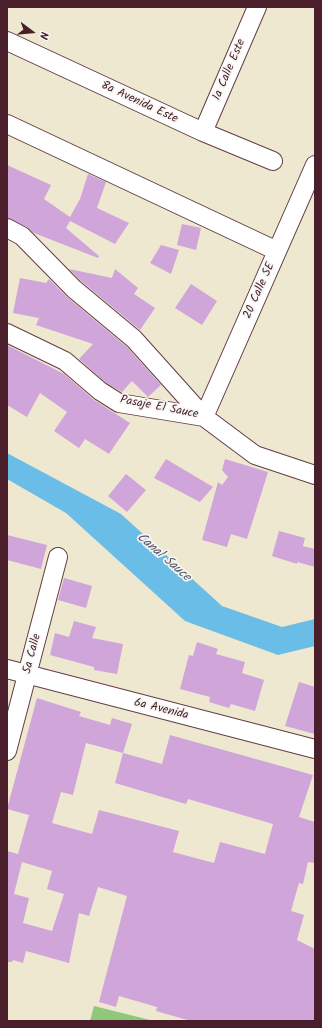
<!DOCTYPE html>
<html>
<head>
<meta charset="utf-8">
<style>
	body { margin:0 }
	#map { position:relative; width:322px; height:1028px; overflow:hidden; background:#efe8d0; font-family:Kalam,sans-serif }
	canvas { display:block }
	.frame { position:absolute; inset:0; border:8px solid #4a1f2b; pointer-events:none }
	.north { position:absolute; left:12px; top:12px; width:40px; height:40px; -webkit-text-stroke:3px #f6f6f2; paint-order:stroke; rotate:106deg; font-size:11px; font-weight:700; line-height:16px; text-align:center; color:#4a1f2b }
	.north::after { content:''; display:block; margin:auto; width:14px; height:18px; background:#4a1f2b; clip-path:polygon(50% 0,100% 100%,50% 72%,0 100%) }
</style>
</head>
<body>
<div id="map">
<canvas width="322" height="1028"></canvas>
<div class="frame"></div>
<div class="north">N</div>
</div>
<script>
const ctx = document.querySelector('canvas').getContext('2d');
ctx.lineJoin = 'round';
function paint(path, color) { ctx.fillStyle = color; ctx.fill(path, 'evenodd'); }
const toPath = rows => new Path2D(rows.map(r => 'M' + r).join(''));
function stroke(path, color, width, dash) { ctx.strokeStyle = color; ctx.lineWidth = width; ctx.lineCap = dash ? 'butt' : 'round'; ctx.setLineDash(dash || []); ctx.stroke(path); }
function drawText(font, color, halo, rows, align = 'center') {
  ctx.font = font + ' Kalam,sans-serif'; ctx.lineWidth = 3.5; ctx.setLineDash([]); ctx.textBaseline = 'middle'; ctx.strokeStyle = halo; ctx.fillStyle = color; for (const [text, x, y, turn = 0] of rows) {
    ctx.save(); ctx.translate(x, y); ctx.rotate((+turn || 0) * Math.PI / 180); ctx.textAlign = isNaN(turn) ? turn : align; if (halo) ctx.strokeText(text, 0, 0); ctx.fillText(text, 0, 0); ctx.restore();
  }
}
const green = toPath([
	[94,1006,154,1021,90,1021]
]);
const water = toPath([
	[7,453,121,514,222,606,282,627,315,619,315,646,278,655,185,621,66,513,7,479]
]);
const building = toPath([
	[7,165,51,185,44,199,70,217,80,199,88,174,106,182,97,208,129,223,115,244,70,221,66,228,99,256,98,258,34,233,27,227,7,218],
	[182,224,201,228,196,250,177,245],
	[161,245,179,250,171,274,150,263],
	[69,269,112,278,115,269,138,288,134,294,155,308,140,330,81,281],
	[20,278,46,283,49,279,67,297,127,347,161,385,148,397,132,381,122,392,106,383,79,359,93,344,36,325,39,318,13,313],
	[191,284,217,301,202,325,175,308],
	[7,345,64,374,94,400,130,423,109,454,85,439,79,448,54,431,67,412,40,393,27,417,7,405],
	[166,459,213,487,200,502,154,478],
	[225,459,268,472,247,539,231,534,227,547,202,540,218,482,222,485,228,477,222,470],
	[126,474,146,490,127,512,108,496],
	[279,531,305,538,303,546,315,549,315,567,297,562,297,564,272,556],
	[7,535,47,545,41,569,7,560],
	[64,578,92,586,86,608,58,600],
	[74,621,96,627,92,638,123,644,117,674,94,670,94,667,50,655,55,633,69,637],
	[197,642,218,649,216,654,245,662,242,673,264,680,255,711,231,704,229,708,209,702,210,697,180,689,189,655,193,656],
	[299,682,315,687,315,734,285,726],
	[37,698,81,712,79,716,110,725,112,718,132,724,123,753,86,743,73,795,61,792,52,823,92,834,99,810,179,831,173,852,214,863,220,842,265,854,273,824,188,799,186,804,115,783,123,753,162,764,170,735,313,775,299,817,315,822,315,863,308,862,303,884,299,883,291,911,304,915,297,940,315,949,315,1021,191,1021,156,1011,157,1007,119,996,116,1007,99,1002,127,896,98,887,89,916,79,913,69,963,26,951,23,963,13,960,12,962,7,962,7,851,18,854,29,815,7,809],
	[22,862,52,871,47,889,64,894,52,931,23,923,29,898,14,894]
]);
const minor = toPath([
	[7,41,203,132,273,161],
	[7,124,277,251],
	[203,132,257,7],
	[7,228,22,236,74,289,134,339,204,417,315,165],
	[7,333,65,361,100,391,119,403,204,417,255,455,315,475],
	[7,669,315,749],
	[7,751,58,557]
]);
const streetNames = [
	["1a Calle Este",230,70,-67],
	["8a Avenida Este",139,103,25],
	["20 Calle SE",260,291,-66],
	["Pasaje El Sauce",159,408,11],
	["5a Calle",33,654,-75],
	["6a Avenida",161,710,14]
];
const waterNames = [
	["Canal Sauce",163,558,41]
];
paint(green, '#8fc87b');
paint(water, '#6abde6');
paint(building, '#cfa5da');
stroke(minor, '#633d44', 20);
stroke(minor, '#fff', 18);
drawText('12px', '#4a1f2b', '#f6f6f2', streetNames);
drawText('italic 13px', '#55566c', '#f6f6f2', waterNames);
</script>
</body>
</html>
